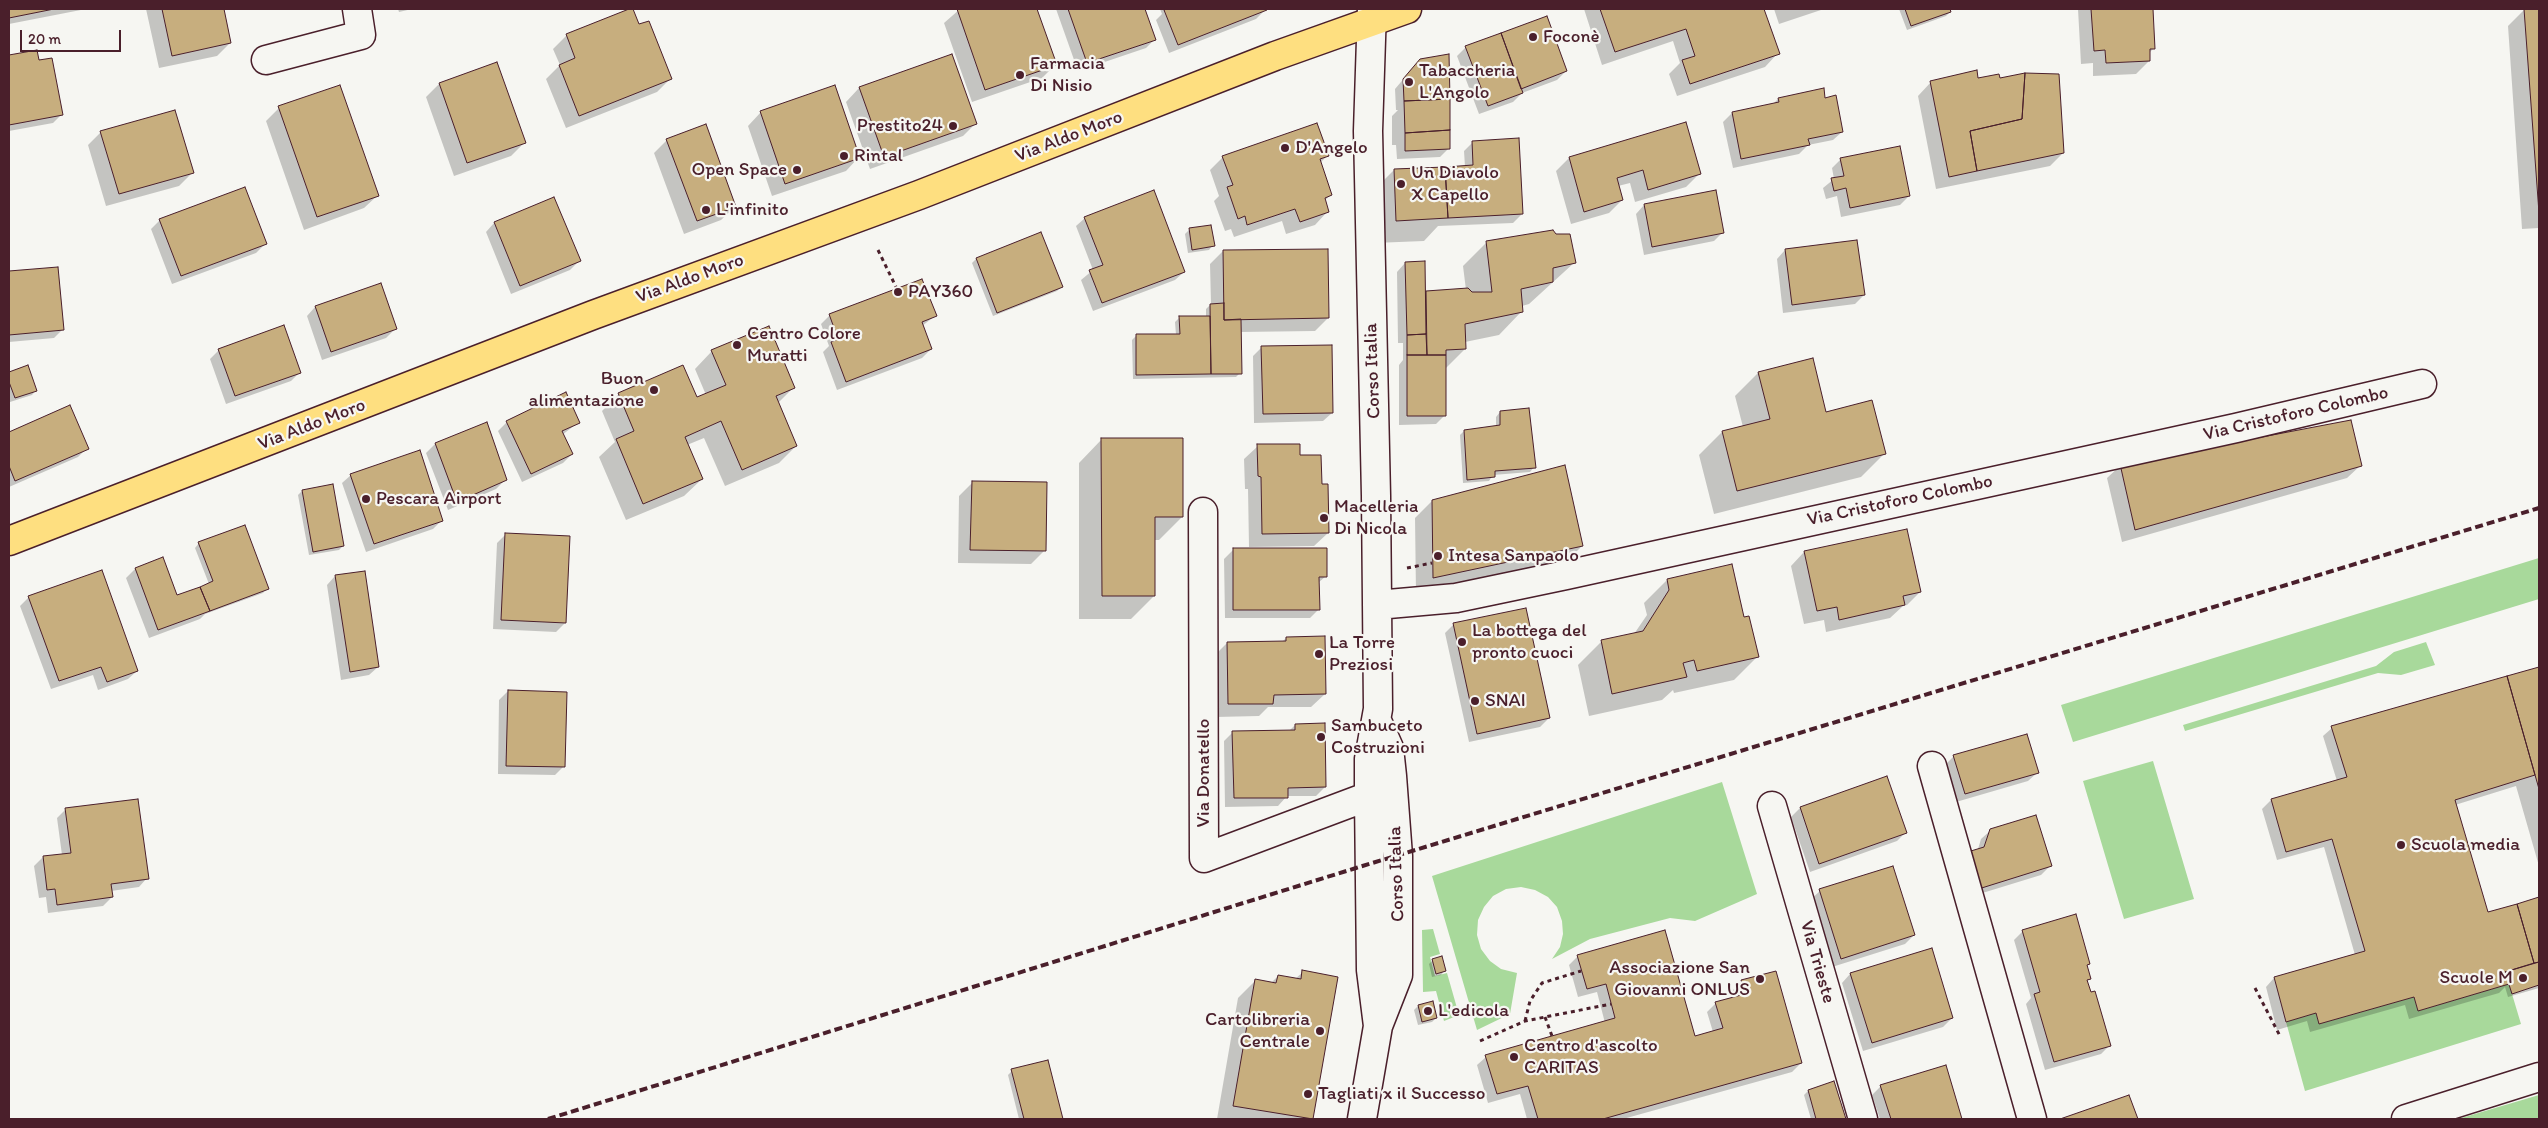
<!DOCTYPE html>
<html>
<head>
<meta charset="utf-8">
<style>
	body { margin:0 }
	#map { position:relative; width:2548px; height:1128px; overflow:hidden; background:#f6f6f2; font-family:Itim,sans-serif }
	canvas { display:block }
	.frame { position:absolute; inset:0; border:10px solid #4a1f2b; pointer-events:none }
	.scale { position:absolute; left:20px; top:30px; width:101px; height:22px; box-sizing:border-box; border:2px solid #4a1f2b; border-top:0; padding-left:6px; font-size:15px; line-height:18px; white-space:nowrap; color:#4a1f2b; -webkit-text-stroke:4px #f6f6f2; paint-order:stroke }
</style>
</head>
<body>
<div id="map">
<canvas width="2548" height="1128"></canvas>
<div class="frame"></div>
<div class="scale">20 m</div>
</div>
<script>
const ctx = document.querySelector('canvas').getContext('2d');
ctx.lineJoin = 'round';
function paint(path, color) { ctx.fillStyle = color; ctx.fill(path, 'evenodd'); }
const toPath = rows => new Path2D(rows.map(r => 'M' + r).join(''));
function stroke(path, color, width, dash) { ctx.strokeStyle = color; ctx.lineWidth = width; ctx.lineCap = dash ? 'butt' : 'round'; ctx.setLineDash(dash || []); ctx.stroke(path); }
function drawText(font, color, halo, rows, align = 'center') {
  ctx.font = font + ' Itim,sans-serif'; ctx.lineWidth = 4.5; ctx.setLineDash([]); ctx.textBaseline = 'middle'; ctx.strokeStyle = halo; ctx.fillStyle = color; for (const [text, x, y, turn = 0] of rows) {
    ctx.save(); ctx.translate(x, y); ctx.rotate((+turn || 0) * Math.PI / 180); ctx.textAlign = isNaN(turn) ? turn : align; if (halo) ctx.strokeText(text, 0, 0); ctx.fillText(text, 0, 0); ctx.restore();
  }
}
const green = toPath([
	[2539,558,2539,599,2073,742,2061,705],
	[2426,642,2435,665,2401,675,2378,673,2185,731,2183,725,2376,666,2394,652],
	[2153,761,2194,899,2124,919,2083,781],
	[1722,782,1757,894,1695,921,1670,918,1590,939,1552,959,1560,947,1563,934,1562,921,1557,907,1548,897,1535,890,1521,887,1506,889,1493,896,1484,907,1478,920,1477,935,1481,949,1490,961,1501,969,1517,973,1510,1014,1477,1030,1432,876],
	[1433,929,1440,954,1430,957,1435,976,1447,973,1459,1015,1444,1021,1436,991,1423,992,1422,930],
	[2509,984,2521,1024,2305,1091,2286,1022,2316,1013,2319,1024,2414,997,2418,1011],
	[2539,1095,2539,1119,2458,1119]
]);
const shadow = toPath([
	[9,9,86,9,9,24],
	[146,9,223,9,230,43,217,56,159,68],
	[398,9,412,9,399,12],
	[632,9,639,26,670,79,657,92,566,128,546,79,560,65,553,49,566,36],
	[960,9,1035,9,1055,65,1042,78,972,102,944,23],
	[1056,9,1144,9,1155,39,1146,48,1078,71],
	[1160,9,1265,9,1265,10,1256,19,1169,53,1156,20,1162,14],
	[1584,9,1763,9,1778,53,1765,67,1677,96,1669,74,1680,63,1673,41,1602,65],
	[1774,9,1824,9,1779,24],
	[1899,9,1949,9,1950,12,1946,16,1907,30],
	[2078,9,2152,9,2153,49,2149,53,2149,61,2136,74,2093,76,2093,63,2081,64],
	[2525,9,2539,9,2539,228,2522,229,2508,26],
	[1466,47,1566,71,1557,80,1522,93,1513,102,1479,114,1457,56],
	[36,51,62,114,53,123,9,131,9,57],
	[952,55,976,123,963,136,870,169,846,102,859,88],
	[1412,69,1449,148,1440,157,1397,159,1396,145,1392,145,1392,116,1398,110,1396,110,1395,89],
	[1999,80,2063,153,2050,166,1936,189,1918,96,1931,82],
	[439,84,524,143,511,156,454,176,426,97],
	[1822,90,1824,99,1842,132,1833,140,1808,145,1799,154,1733,168,1723,122,1732,113,1772,105,1778,99],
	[279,108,378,195,364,208,304,230,266,121],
	[761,112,859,157,846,171,772,196,748,126],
	[1685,124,1699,174,1686,187,1635,202,1630,183,1618,186,1622,200,1609,213,1571,224,1556,171,1569,158],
	[101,132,192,173,179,186,106,206,88,145],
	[667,140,735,207,721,220,684,234,654,153],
	[1473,142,1522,214,1513,223,1438,226,1424,241,1374,243,1371,193,1394,170,1465,167,1464,151],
	[1327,156,1320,163,1331,195,1324,201,1328,211,1315,225,1286,234,1282,221,1234,237,1231,229,1225,231,1214,201,1219,196,1210,170,1223,157],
	[1841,159,1909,196,1900,205,1841,217,1837,196,1826,199,1823,188,1834,179,1832,168],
	[1644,205,1723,232,1714,241,1644,255,1636,214],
	[1085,218,1184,272,1175,280,1093,311,1081,280,1093,270,1076,226],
	[160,220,265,244,256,253,172,284,151,229],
	[494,223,579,261,570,270,511,294,486,232],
	[1189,230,1213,245,1209,250,1188,253,1185,234],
	[1487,242,1575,262,1529,304,1522,306,1522,311,1499,335,1465,342,1465,349,1445,369,1445,415,1436,424,1399,425,1399,365,1403,360,1403,343,1398,343,1397,272,1405,263,1425,292,1466,290,1463,266],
	[1785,250,1864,295,1855,304,1783,313,1777,259],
	[1223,251,1328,318,1315,331,1240,332,1240,373,1236,377,1133,379,1132,340,1136,336,1176,335,1175,322,1180,317,1206,317,1206,309,1211,304,1210,264],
	[976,259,1061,287,1057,291,993,316,972,263],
	[57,268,63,329,54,338,9,342,9,273],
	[315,307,395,329,386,338,322,360,307,316],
	[830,315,935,316,922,326,931,349,922,358,837,390,823,352,829,346,821,324],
	[1262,347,1332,413,1323,421,1254,423,1253,356],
	[219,350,300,372,291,381,226,404,210,359],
	[712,351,793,388,778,403,796,446,779,463,725,486,704,438,687,445,702,479,684,496,626,520,599,457,615,442,602,411,619,394,697,399,706,395,695,369],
	[28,367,36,390,32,395,10,402,9,373],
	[1758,373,1825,413,1884,454,1861,477,1714,514,1699,455,1722,432,1743,427,1735,396],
	[69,407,87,448,78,457,9,487,9,433],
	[1500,412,1534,467,1530,472,1493,475,1489,481,1463,483,1460,435,1464,431,1496,426,1496,417],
	[507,422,579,422,562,435,572,454,563,463,522,482,498,431],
	[486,424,505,480,496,489,448,510,426,453,435,444],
	[1102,439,1182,517,1159,540,1154,540,1154,596,1131,619,1079,619,1079,463],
	[1258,446,1299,456,1320,485,1328,533,1314,546,1249,547,1248,489,1245,489,1244,459],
	[2121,465,2361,465,2347,478,2122,542,2107,478],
	[351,475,442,520,433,529,366,552,342,483],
	[972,483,1044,551,1031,564,958,563,959,496],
	[302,491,343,546,339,550,309,555,298,495],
	[1432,501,1582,546,1565,563,1416,595,1415,518],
	[1906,530,1920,592,1907,605,1903,606,1890,618,1826,632,1824,620,1804,624,1791,566,1804,552],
	[506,534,565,623,556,632,493,629,497,543],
	[199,543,267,588,263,593,205,614,200,619,149,638,126,578,135,569,176,597,209,584,195,548],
	[1233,550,1326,576,1318,583,1319,609,1310,618,1225,618,1224,559],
	[335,576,378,667,369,675,341,680,327,585],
	[1667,580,1743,618,1757,657,1734,680,1674,693,1673,690,1662,700,1589,716,1578,665,1601,642,1634,634,1647,615,1644,603],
	[29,597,137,671,128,679,98,690,93,675,51,689,20,606],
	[1454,624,1549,718,1540,727,1469,742,1445,633],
	[1286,638,1325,694,1311,707,1268,707,1259,716,1216,717,1214,656,1227,643,1282,642],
	[2539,668,2539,866,2516,786,2455,805,2487,913,2539,898,2539,988,2508,997,2505,987,2499,993,2409,1019,2405,1005,2310,1032,2307,1021,2277,1030,2266,987,2274,978,2355,955,2324,847,2277,860,2262,809,2271,800,2337,781,2323,736,2332,728],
	[508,691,564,766,555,775,498,774,499,700],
	[1295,725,1325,787,1316,796,1287,796,1278,806,1225,807,1224,741,1233,732,1289,731],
	[1954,756,2037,773,2028,781,1956,802,1945,765],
	[1887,778,1906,832,1897,841,1810,872,1791,817,1800,808],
	[66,809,147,878,139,887,111,891,112,897,103,906,48,913,46,897,39,898,34,866,43,857,62,855,57,818],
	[1991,830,2050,866,2041,875,1963,899,1981,839],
	[1820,891,1914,935,1905,944,1832,967,1811,899],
	[2075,916,2089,963,2086,966,2089,979,2086,982,2110,1045,2101,1054,2045,1070,2026,1004,2031,998,2014,940,2022,932],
	[1578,956,1695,1038,1713,1032,1707,1012,1716,1003,1735,998,1733,990,1742,981,1801,1063,1792,1072,1623,1119,1527,1119,1520,1094,1488,1103,1477,1065,1486,1057,1605,1023,1597,992,1578,997,1569,965],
	[1433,960,1445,970,1441,975,1432,977,1429,964],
	[1303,972,1337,978,1311,1119,1217,1119,1238,998,1255,981,1271,983,1278,976,1295,979],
	[1850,974,1952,1018,1943,1027,1863,1051,1842,983],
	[1418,1006,1436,1018,1432,1022,1418,1025,1414,1010],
	[1047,1062,1062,1119,1019,1119,1008,1075,1012,1071],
	[1945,1067,1961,1119,1880,1119,1872,1095,1881,1086],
	[1834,1083,1844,1119,1811,1119,1804,1095,1808,1091],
	[2128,1096,2136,1119,2064,1119]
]);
const building = toPath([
	[9,9,54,9,9,18,9,9],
	[162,9,224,9,231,43,172,56,162,9],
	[629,9,633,9,639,24,649,21,672,79,579,116,559,65,575,58,566,34,629,9],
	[957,9,1037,9,1057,65,985,90,957,9],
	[1068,9,1145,9,1156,40,1087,63,1068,9],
	[1167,9,1266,9,1267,10,1178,45,1164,10,1167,9],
	[1600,9,1764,9,1780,54,1690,84,1682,60,1695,56,1686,29,1615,52,1600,9],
	[1905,9,1950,9,1951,12,1911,26,1905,9],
	[2091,9,2153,9,2155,49,2150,49,2150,61,2106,63,2105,50,2094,51,2091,9],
	[2524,9,2539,9,2539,213,2524,9],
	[1547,16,1567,71,1521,89,1501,33,1547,16],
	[1501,33,1523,93,1488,106,1465,46,1501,33],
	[37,50,39,60,52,58,63,115,9,125,9,55,37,50],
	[952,54,977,124,884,157,859,87,952,54],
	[1449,54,1450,99,1404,101,1403,79,1420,59,1449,54],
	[497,62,526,143,467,163,439,83,497,62],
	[1977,70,1978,78,1999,74,2000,78,2025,73,2022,119,1970,131,1977,171,1949,177,1930,81,1977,70],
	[2025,73,2059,74,2064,153,1977,171,1970,131,2022,119,2025,73],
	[340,85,379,196,317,217,278,106,340,85],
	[835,85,860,158,785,184,760,111,835,85],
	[1824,88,1825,98,1836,95,1843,132,1808,139,1810,145,1741,159,1732,112,1779,102,1778,98,1824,88],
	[1450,99,1450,130,1405,133,1404,101,1450,99],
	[175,110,194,173,119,194,100,131,175,110],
	[1686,122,1701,174,1648,190,1643,170,1617,178,1623,200,1584,212,1569,157,1686,122],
	[1317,123,1329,156,1320,159,1332,195,1325,198,1329,212,1300,222,1295,209,1247,225,1245,216,1238,219,1227,187,1233,185,1222,156,1317,123],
	[706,124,736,207,697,221,666,139,706,124],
	[1450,130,1450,149,1405,151,1405,133,1450,130],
	[1519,138,1523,214,1448,218,1445,167,1473,165,1472,141,1519,138],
	[1900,146,1910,196,1850,208,1846,188,1834,191,1831,178,1844,176,1840,158,1900,146],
	[1445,167,1448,218,1396,221,1394,169,1445,167],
	[245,187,267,244,181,276,159,219,245,187],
	[1154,190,1185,272,1102,303,1089,270,1103,265,1084,217,1154,190],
	[1716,190,1724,233,1652,247,1644,204,1716,190],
	[554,197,581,261,520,286,494,222,554,197],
	[1211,225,1215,246,1192,250,1189,228,1211,225],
	[1553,230,1556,234,1570,234,1576,263,1553,268,1553,282,1521,289,1523,312,1465,324,1466,349,1446,350,1446,355,1427,355,1426,291,1468,288,1472,292,1492,292,1486,241,1553,230],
	[1041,232,1063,287,997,313,976,258,1041,232],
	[1857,240,1865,295,1792,305,1785,249,1857,240],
	[1328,249,1329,318,1224,320,1223,250,1328,249],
	[1425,261,1426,334,1407,335,1405,262,1425,261],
	[58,267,64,330,9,335,9,271,58,267],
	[922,279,937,316,922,322,932,349,846,382,831,342,838,339,829,314,922,279],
	[381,283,397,329,331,352,315,306,381,283],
	[1224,303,1224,320,1241,319,1242,374,1211,374,1210,304,1224,303],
	[1179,316,1210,316,1211,374,1136,375,1136,334,1180,334,1179,316],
	[284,325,301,373,235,396,218,349,284,325],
	[769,326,795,388,776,396,797,446,742,470,721,421,685,437,703,479,643,504,616,439,634,431,618,393,683,365,697,397,726,385,711,350,769,326],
	[1426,334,1427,355,1407,355,1407,335,1426,334],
	[1332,345,1333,413,1263,414,1261,346,1332,345],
	[1407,355,1446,355,1446,416,1407,416,1407,355],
	[1813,358,1826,412,1872,400,1886,454,1737,491,1722,431,1770,419,1758,372,1813,358],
	[28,365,37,391,15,398,9,382,9,372,28,365],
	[566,392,580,423,562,431,573,454,531,474,506,421,566,392],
	[70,405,89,449,15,481,9,466,9,432,70,405],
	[1529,408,1536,468,1495,471,1495,477,1467,480,1464,430,1500,425,1500,411,1529,408],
	[2351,420,2362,466,2135,530,2120,464,2351,420],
	[487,422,507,480,457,502,435,443,487,422],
	[1101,438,1183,438,1183,517,1155,517,1155,596,1102,596,1101,438],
	[1257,444,1300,444,1300,455,1321,455,1322,484,1328,484,1329,533,1262,534,1261,477,1258,476,1257,444],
	[420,450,443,521,374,544,350,474,420,450],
	[1565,465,1583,546,1433,578,1432,500,1565,465],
	[972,481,1047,482,1046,551,970,550,972,481],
	[333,484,344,546,313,552,302,490,333,484],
	[245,525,269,589,210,611,200,587,213,581,198,542,245,525],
	[1907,529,1921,592,1903,596,1905,605,1839,620,1837,607,1817,611,1804,551,1907,529],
	[505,533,570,536,566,623,501,620,505,533],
	[1233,548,1327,548,1327,577,1319,577,1320,610,1233,610,1233,548],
	[163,557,177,595,200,587,210,611,158,630,135,568,163,557],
	[1732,564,1744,617,1749,616,1759,657,1697,671,1694,660,1683,663,1687,677,1612,694,1601,640,1643,631,1669,590,1667,579,1732,564],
	[102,570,138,671,107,682,101,667,59,681,28,596,102,570],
	[365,571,379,667,350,672,335,575,365,571],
	[1526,608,1550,718,1477,734,1453,623,1526,608],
	[1325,636,1326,694,1274,695,1273,704,1228,704,1227,642,1286,641,1286,637,1325,636],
	[2539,667,2539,789,2507,676,2539,667],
	[2507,676,2535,775,2455,800,2488,912,2517,904,2534,963,2505,972,2509,984,2418,1011,2414,997,2319,1024,2316,1013,2286,1022,2274,977,2365,951,2332,839,2286,852,2271,799,2347,777,2331,726,2507,676],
	[508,690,567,692,565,767,506,766,508,690],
	[1325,723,1326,787,1288,788,1288,798,1234,798,1232,731,1295,730,1295,724,1325,723],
	[2027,734,2039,773,1965,794,1953,755,2027,734],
	[1887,776,1907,833,1819,864,1800,807,1887,776],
	[138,799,149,879,111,884,113,897,57,905,55,889,47,890,43,856,71,853,65,808,138,799],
	[2036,815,2052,866,1972,891,1961,854,1984,847,1990,829,2036,815],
	[1893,866,1915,935,1841,959,1819,889,1893,866],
	[2539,897,2539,962,2534,963,2517,904,2539,897],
	[2076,914,2090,964,2087,965,2091,979,2087,980,2091,992,2095,991,2111,1046,2054,1062,2034,994,2040,992,2022,930,2076,914],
	[1665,930,1695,1036,1723,1028,1715,1002,1745,994,1741,980,1776,971,1802,1063,1603,1119,1538,1119,1528,1086,1497,1094,1485,1055,1615,1018,1606,984,1587,989,1577,955,1665,930],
	[1932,948,1953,1018,1872,1043,1850,973,1932,948],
	[1442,956,1446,971,1436,974,1432,959,1442,956],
	[2539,962,2539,985,2512,994,2505,972,2539,962],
	[1302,970,1338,977,1313,1119,1233,1106,1255,979,1276,983,1278,975,1301,979,1302,970],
	[1433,1001,1437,1018,1422,1022,1418,1005,1433,1001],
	[1048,1060,1063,1119,1024,1119,1011,1069,1048,1060],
	[1946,1065,1962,1119,1891,1119,1880,1085,1946,1065],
	[1834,1081,1846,1119,1816,1119,1808,1090,1834,1081],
	[2129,1095,2138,1119,2060,1119,2129,1095]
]);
const path = toPath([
	[878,250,897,289],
	[1407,568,1432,563],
	[2255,988,2280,1036],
	[1545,1017,1552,1036],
	[1525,1021,1530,1001,1542,983,1581,971],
	[1480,1041,1525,1021,1611,1004]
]);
const minor = toPath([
	[1372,9,1368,131,1376,496,1378,709,1369,759,1369,796,1371,970,1378,1026],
	[266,60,361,35,357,9],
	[1203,512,1204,858,1369,796],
	[1377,605,1456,598,1566,575,2236,428,2422,384],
	[1932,766,2032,1119],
	[1772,806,1863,1119],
	[1362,1119,1378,1026,1398,975,1398,856,1392,776,1389,748,1377,721],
	[2406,1119,2539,1077]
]);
const major = toPath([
	[9,541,593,315,919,195,1275,56,1407,9]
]);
const rail = toPath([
	[548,1119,1356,868,2539,508]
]);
const markers = [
	[1533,37,5,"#4a1f2b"],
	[1020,75,5,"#4a1f2b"],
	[1409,82,5,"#4a1f2b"],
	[953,126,5,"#4a1f2b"],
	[1285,148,5,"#4a1f2b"],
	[844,156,5,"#4a1f2b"],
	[797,170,5,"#4a1f2b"],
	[1401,184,5,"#4a1f2b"],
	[706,210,5,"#4a1f2b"],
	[898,292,5,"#4a1f2b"],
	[737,345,5,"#4a1f2b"],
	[654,390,5,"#4a1f2b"],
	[366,499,5,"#4a1f2b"],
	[1324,518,5,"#4a1f2b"],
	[1438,556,5,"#4a1f2b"],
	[1462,642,5,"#4a1f2b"],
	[1319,654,5,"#4a1f2b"],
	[1475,701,5,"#4a1f2b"],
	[1321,737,5,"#4a1f2b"],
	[2401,845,5,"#4a1f2b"],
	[2523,978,5,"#4a1f2b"],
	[1760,979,5,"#4a1f2b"],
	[1428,1011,5,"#4a1f2b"],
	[1320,1031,5,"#4a1f2b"],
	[1514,1057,5,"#4a1f2b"],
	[1308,1094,5,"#4a1f2b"]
];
const poiNames = [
	["Foconè",1543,37],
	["Farmacia",1030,64],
	["Di Nisio",1030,86],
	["Tabaccheria",1419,71],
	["L'Angolo",1419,93],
	["Prestito24",943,126,"right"],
	["D'Angelo",1295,148],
	["Rintal",854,156],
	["Open Space",787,170,"right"],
	["Un Diavolo",1411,173],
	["X Capello",1411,195],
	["L'infinito",716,210],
	["PAY360",908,292],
	["Centro Colore",747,334],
	["Muratti",747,356],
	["Buon",644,379,"right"],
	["alimentazione",644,401,"right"],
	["Pescara Airport",376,499],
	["Macelleria",1334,507],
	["Di Nicola",1334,529],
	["Intesa Sanpaolo",1448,556],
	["La bottega del",1472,631],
	["pronto cuoci",1472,653],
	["La Torre",1329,643],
	["Preziosi",1329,665],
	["SNAI",1485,701],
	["Sambuceto",1331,726],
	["Costruzioni",1331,748],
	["Scuola media",2411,845],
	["Associazione San",1750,968,"right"],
	["Giovanni ONLUS",1750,990,"right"],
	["Scuole M",2513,978,"right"],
	["L'edicola",1438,1011],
	["Cartolibreria",1310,1020,"right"],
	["Centrale",1310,1042,"right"],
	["Centro d'ascolto",1524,1046],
	["CARITAS",1524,1068],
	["Tagliati x il Successo",1318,1094]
];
const streetNames = [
	["Via Aldo Moro",1069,137,-21],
	["Via Aldo Moro",690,279,-20],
	["Corso Italia",1373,371,-92],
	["Via Cristoforo Colombo",2296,414,-13],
	["Via Aldo Moro",312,425,-21],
	["Via Cristoforo Colombo",1900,501,-12],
	["Via Donatello",1204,773,-90],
	["Corso Italia",1397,874,-92],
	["Via Trieste",1817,962,74]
];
paint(green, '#a8d99b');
paint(shadow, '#0003');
paint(building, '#c7ae7e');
stroke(building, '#4a1f2b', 1);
stroke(minor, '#4a1f2b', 31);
stroke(major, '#4a1f2b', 31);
stroke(path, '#4a1f2b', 3, [4, 4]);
stroke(minor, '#f6f6f2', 28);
stroke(major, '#fedf80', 28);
stroke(rail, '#4a1f2b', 4, [8, 4]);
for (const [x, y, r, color] of markers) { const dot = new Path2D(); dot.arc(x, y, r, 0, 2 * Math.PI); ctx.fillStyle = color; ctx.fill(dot); stroke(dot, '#f6f6f2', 2); }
drawText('19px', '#4a1f2b', '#f6f6f2', poiNames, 'left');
drawText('19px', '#4a1f2b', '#f6f6f2', streetNames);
</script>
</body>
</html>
